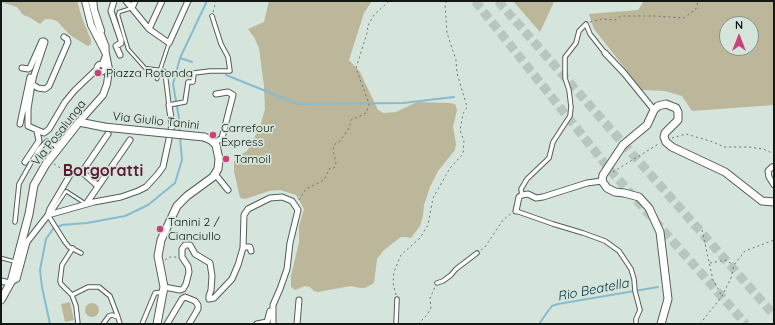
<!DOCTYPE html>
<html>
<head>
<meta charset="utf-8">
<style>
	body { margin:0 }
	#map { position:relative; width:775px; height:325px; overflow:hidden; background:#d5e5dc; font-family:Quicksand,sans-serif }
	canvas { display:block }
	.frame { position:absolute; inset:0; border:2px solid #131815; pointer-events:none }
	.north { position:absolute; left:719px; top:16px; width:40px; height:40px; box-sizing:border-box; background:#d5e5dc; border:1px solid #87938c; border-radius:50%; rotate:0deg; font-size:11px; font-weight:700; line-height:16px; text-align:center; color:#131815 }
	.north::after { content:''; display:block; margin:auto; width:14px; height:18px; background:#ca4078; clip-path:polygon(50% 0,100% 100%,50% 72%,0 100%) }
</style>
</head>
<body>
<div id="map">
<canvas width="775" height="325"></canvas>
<div class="frame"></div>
<div class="north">N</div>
</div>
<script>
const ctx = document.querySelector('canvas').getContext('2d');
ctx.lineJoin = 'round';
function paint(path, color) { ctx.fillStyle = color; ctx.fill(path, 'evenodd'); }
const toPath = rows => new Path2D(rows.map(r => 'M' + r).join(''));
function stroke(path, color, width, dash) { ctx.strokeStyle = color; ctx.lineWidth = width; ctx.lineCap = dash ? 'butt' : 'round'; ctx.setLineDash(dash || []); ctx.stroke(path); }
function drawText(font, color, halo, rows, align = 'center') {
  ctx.font = font + ' Quicksand,sans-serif'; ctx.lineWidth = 3.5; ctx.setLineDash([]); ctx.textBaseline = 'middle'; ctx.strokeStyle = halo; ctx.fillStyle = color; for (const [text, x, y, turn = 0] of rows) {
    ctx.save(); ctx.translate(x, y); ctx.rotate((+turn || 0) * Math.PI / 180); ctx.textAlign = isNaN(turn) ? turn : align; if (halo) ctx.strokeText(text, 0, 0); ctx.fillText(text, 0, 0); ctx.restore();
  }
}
const green = toPath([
	[1,1,77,1,82,18,91,40,91,44,88,46,76,39,69,34,57,21,50,19,45,19,40,24,29,17,23,15,17,7,1,2],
	[269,1,372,1,364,13,349,60,360,72,378,110,383,113,396,112,417,102,449,103,455,104,457,110,453,127,456,144,455,150,438,171,430,187,424,205,423,216,420,226,411,238,406,237,401,237,384,250,377,259,374,283,365,288,360,288,351,286,318,292,314,291,310,287,305,286,295,290,291,287,291,276,299,242,299,226,304,209,299,200,296,195,280,190,269,191,245,199,240,198,234,171,234,162,237,157,247,151,250,146,260,127,265,109,264,86,259,48,254,37,248,29,264,22],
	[513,1,556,1,554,2,540,32],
	[644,1,774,1,774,105,692,111,682,96,665,91,642,90,594,29,589,14,638,10],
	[727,24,751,24,751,48,727,48],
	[70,302,74,320,65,322,61,304],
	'85 310a7 7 0 1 1 14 0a7 7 0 1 1-14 0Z'
]);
const stream = toPath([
	[180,58,192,62],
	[226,75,298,104,403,103,454,97],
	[180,133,179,118,173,84,180,58,207,1],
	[50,324,42,287,40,270,46,239,53,229,62,225,87,223,125,216,148,205,175,183,182,160,180,137],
	[539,324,548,311,552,306,558,304,658,287]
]);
const motorwayTunnel = toPath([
	[475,1,610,170,746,324],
	[498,1,774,315]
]);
const path = toPath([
	[213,12,216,1],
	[590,22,603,19,615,20,621,16,655,16,684,18,696,9,698,1],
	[672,138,686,134,713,142,724,147,749,147,763,149,774,154],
	[54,164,65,171],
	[613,172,660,143],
	[299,200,306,189,324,180,330,168,334,168,336,164,333,149,335,144,340,141,349,128,351,120,366,113,369,104,356,68,368,30,367,27,374,15,389,1],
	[702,230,713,280,722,296],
	[481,250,485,247,503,220,512,213],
	[165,260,170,257,177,257],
	[710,263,726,260,733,265],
	[396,295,393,283,394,272,401,255,420,238,428,225,433,198,450,168,463,154,464,141,460,130,463,114,467,107,457,73,456,60,447,33,445,4,447,1],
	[418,324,427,315,431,308,430,298,435,287],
	[700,324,722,296,731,278,734,265,745,251,774,240]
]);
const service = toPath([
	[95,1,96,10,103,31],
	[132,8,119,12,118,15,128,49,145,68,160,70],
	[157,79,169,43],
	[52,212,66,191,86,204],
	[1,258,16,262]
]);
const pedestrian = toPath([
	[160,70,165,72,169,105,185,102,188,82,193,82,194,73,210,71,230,71,228,57,221,44,212,16],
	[522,195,521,189,527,179,549,158,553,142,570,116,571,107,569,90,565,78,565,57,576,43,579,31,586,24,590,34,605,53],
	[516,211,553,224,583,233,605,241,619,251,631,269,634,279,635,291,640,310,636,319,636,324],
	[48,215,65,242,69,247,81,253],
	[15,222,19,184,32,161,39,149,47,141,58,147],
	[73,248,62,265,60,281,61,284,72,295,76,306,78,324],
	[437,283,443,281,451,275,456,269,477,253],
	[72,295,88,287,99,287,110,296,118,317],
	[103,324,109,316,112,315,118,317,120,324],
	[142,324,155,293,163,292],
	[396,324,397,299]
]);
const minor = toPath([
	[91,1,97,23,106,46,106,54,102,65],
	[114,1,111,11,121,40,121,43,116,46,120,55],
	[126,1,149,29,169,43,188,1],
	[132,8,135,1],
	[149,29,162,1],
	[64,37,67,39,68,42,49,86,45,89,38,88,32,84,28,109,28,126,44,133,49,129,65,102,75,90,97,69],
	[605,53,624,73,654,110],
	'97 68a4 4 0 1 1 8 0a4 4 0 1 1-8 0Z',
	[22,68,28,69,30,68,42,41,44,41,45,42,34,75,32,84],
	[20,124,30,77],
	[214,143,222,138,233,95,228,92,216,94],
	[25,162,39,141,37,131],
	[772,167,768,171,769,177,774,185],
	[215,174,228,190],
	[98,186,82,172,108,134],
	[86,204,130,140],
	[516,211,519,197,522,195,528,194,536,198,543,197,587,183,602,181],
	[48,215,50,209,70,175],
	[243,248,246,247,250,247,251,251],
	[1,281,10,283],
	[11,282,17,279,27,242,48,215,94,202,121,197,138,191,146,187,157,175,163,167,172,125,169,105],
	[164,287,180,290,183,289,186,284,189,272,188,266,182,257,182,249,185,245,190,245,195,254,210,263,212,276,211,290,209,296,209,299,214,298,232,279,238,265,243,248,244,215,248,209,270,198,282,197,292,201,298,210,290,243,287,269,280,289,273,305,273,324],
	[167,324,182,299,185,297,195,301,198,305,198,309,189,324],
	[257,324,267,322,270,311],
	[297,324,299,300]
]);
const tertiary = toPath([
	[79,122,103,95,107,84,109,69,106,54,91,25,85,1]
]);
const secondary = toPath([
	[1,300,11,282,29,214,34,185,46,164,79,122,104,127],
	[157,324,164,287,158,256,161,240,177,206,187,196,213,177,218,169,219,159,216,145,211,140,204,137],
	[661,324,668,299,660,232,649,208,639,197,624,193,615,192,607,188,602,181,603,175,623,145,647,125,654,110,658,106,666,104,676,108,678,112,678,120,665,133,664,137,666,142,672,147,725,172,762,201,774,202]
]);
const secondaryBridge = toPath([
	[104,127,204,137]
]);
const markers = [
	[98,73,4,"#ca4078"],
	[213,135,4,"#ca4078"],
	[226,159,4,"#ca4078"],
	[160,229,4,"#ca4078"]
];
const poiNames = [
	["Piazza Rotonda",106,73],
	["Carrefour",221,128],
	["Express",221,142],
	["Tamoil",234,159],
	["Tanini 2 /",168,222],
	["Cianciullo",168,236]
];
const streetNames = [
	["Via Giulio Tanini",156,121,6],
	["Via Posalunga",59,133,-52]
];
const waterNames = [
	["Rio Beatella",593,290,-11]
];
const districtNames = [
	["Borgoratti",103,171]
];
paint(green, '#bcb69a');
stroke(stream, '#87bbcf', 2);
stroke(motorwayTunnel, '#b8c6be', 9, [9, 4.5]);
stroke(service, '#525f58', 4.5);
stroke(pedestrian, '#525f58', 5.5);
stroke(minor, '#525f58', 7);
stroke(tertiary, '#525f58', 8);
stroke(secondary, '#525f58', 9);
stroke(path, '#6b756f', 1, [2, 3]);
stroke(service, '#fff', 2.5);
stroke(pedestrian, '#fff', 3.5);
stroke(minor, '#fff', 5);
stroke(tertiary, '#fff', 6);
stroke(secondary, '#fff', 7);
stroke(secondaryBridge, '#525f58', 9, []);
stroke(secondaryBridge, '#fff', 7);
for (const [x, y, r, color] of markers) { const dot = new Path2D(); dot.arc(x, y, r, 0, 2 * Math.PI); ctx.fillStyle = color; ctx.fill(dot); stroke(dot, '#d5e5dc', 1.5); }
drawText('12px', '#131815', '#d5e5dc', poiNames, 'left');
drawText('12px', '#131815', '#d5e5dc', streetNames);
drawText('italic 13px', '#00303f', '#d5e5dc', waterNames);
drawText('bold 16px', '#5d1a35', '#d5e5dc', districtNames);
</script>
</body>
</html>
